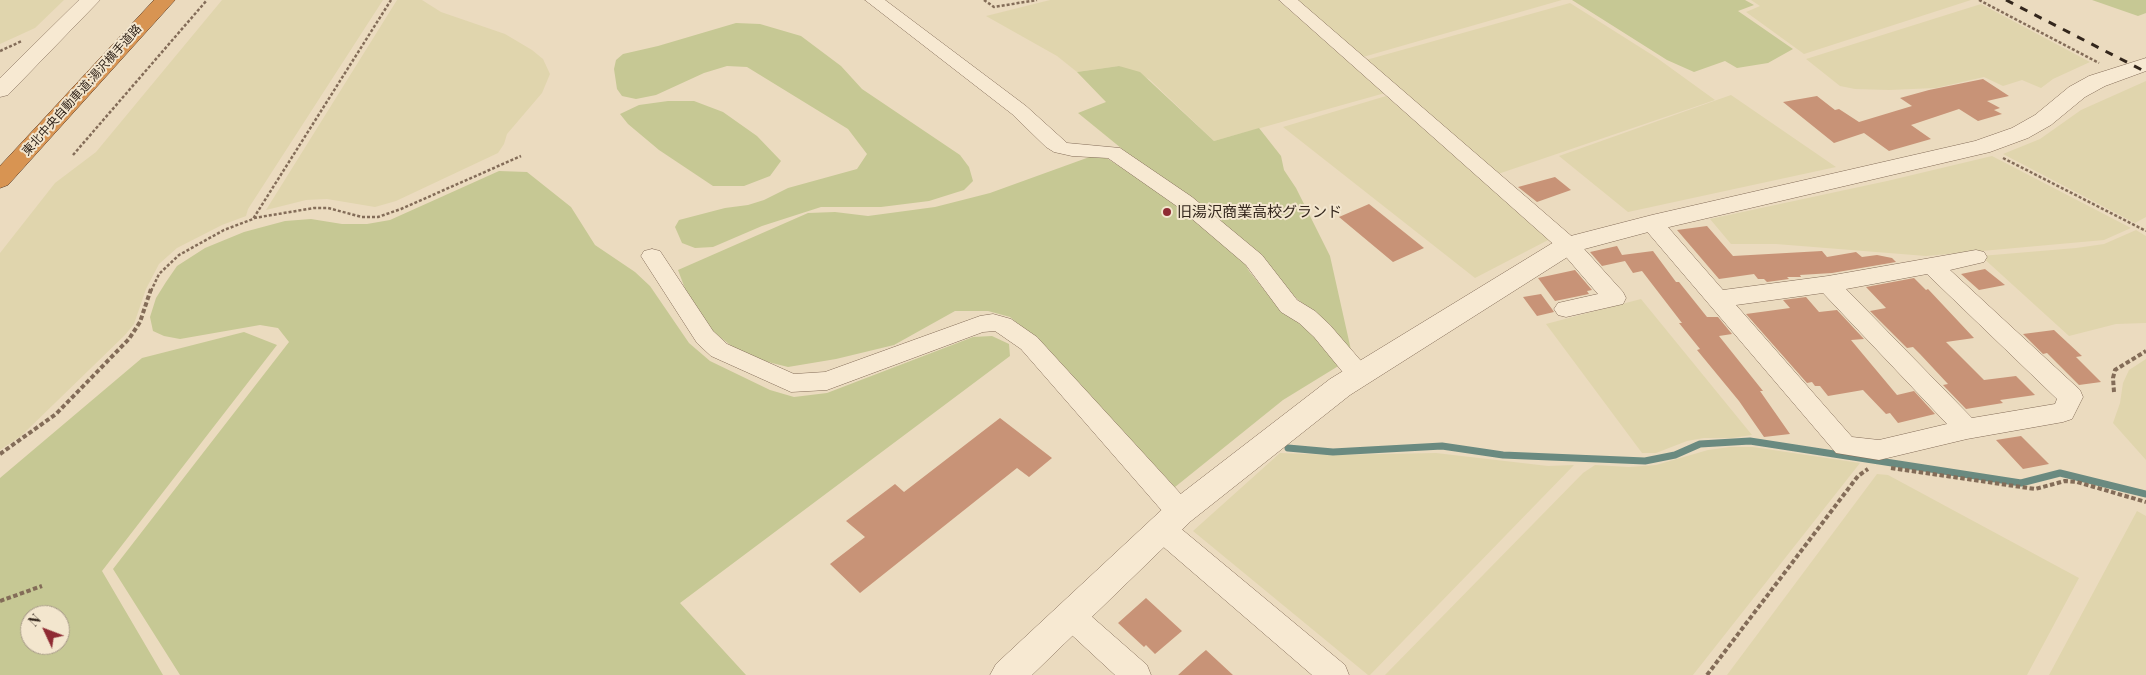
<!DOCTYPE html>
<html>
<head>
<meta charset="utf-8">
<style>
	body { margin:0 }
	#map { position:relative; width:2146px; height:675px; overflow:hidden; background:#ebdbbf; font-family:"Playfair Display",serif }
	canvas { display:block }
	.north { position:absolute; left:20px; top:605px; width:50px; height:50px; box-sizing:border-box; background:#f3e6ce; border:1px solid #a69987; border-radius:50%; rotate:313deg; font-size:14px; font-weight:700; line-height:20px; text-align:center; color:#33261c }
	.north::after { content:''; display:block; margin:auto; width:18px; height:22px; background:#8f2b33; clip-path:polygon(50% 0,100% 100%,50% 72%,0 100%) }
</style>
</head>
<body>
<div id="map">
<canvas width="2146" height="675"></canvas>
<div class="north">N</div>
</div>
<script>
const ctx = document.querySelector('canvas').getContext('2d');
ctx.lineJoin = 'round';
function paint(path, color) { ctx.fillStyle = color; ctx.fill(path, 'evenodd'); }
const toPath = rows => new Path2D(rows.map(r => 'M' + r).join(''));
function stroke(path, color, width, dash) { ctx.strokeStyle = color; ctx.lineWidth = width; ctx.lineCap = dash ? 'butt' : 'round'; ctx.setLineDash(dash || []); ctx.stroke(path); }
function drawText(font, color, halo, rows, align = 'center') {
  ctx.font = font + ' "Playfair Display","Noto Sans JP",serif'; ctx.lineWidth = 4; ctx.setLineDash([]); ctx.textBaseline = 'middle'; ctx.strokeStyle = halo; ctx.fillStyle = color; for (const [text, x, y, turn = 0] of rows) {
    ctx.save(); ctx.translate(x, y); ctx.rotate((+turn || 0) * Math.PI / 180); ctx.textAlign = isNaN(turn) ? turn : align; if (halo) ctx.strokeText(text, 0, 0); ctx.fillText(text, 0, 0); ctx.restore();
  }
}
const farmland = toPath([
	[0,0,64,0,35,28,0,44],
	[222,0,383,0,248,209,246,216,222,225,177,248,159,264,146,289,134,324,125,335,21,436,0,450,0,253,55,183,96,152],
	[397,0,422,0,441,12,505,34,532,50,543,59,550,74,542,93,507,134,504,144,498,153,396,201,375,207,327,199,306,200,266,210],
	[1050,0,1278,0,1385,93,1214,141,1149,79,1119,66,1077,72,1057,56,986,16],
	[1297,0,1562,0,1363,57],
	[1751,0,1971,0,1804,54,1746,12,1760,6],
	[1570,3,1657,58,1715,100,1498,174,1366,60],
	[1981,4,2090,62,2053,79,2041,88,2022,80,2003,86,1984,77,1936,88,1889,90,1855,89,1840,86,1806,59],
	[2146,81,2146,217,2135,223,2003,154,2040,139,2081,110],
	[1731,95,1836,167,1628,212,1559,156],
	[1386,96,1552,238,1475,278,1283,127],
	[1992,156,2131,228,2104,240,1926,256,1776,244,1731,244,1710,219,1887,181],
	[2136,230,2146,236,2146,323,2116,324,2069,336,1981,256,2076,248,2104,244],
	[1641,299,1752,435,1732,438,1704,438,1687,441,1656,453,1642,453,1546,324],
	[2146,359,2146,460,2113,423,2120,403,2123,383,2129,370],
	[1730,447,1753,447,1860,463,1693,675,1385,675,1583,473,1595,465,1629,467,1656,465,1708,450],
	[1280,453,1333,455,1436,453,1548,466,1574,465,1370,675,1368,675,1193,531],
	[1877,474,1888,475,2079,578,2027,675,1727,675],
	[2137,511,2146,516,2146,675,2049,675]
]);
const green = toPath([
	[1572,0,1745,0,1754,5,1738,11,1793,49,1768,63,1737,68,1725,61,1694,72,1667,60],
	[2092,0,2146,0,2146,13,2138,16],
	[736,23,760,24,801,36,841,66,862,89,960,155,969,167,973,181,964,190,929,201,881,207,821,207,762,226,713,247,695,248,682,243,675,227,679,220,725,208,748,205,764,200,788,188,857,169,867,154,848,129,747,67,727,66,704,73,656,95,636,99,622,96,617,89,614,69,616,60,623,54,658,46],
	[1119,66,1140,72,1214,141,1259,128,1281,156,1284,170,1296,188,1330,256,1351,350,1309,309,1148,170,1078,113,1106,102,1077,72],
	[668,101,694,101,723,112,757,136,781,161,770,176,744,186,713,186,659,150,628,124,620,114,639,105],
	[1095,155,1108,159,1155,189,1242,259,1249,271,1283,313,1310,329,1340,365,1283,400,1175,487,1030,334,1010,317,988,311,955,311,894,345,836,359,788,367,744,356,696,318,678,270,808,213,835,212,868,216,935,207,990,193],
	[499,171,527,172,571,207,595,245,635,272,650,286,689,343,710,361,770,390,794,397,827,393,973,337,992,336,1009,344,1010,356,680,603,746,675,180,675,113,569,289,342,278,328,260,325,180,339,164,336,153,331,150,317,156,298,166,282,177,266,205,248,244,232,285,221,311,219,342,224,367,224,390,220],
	[244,332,277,345,102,571,163,675,0,675,0,478,142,358],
	[30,615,60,615,60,645,30,645]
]);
const stream = toPath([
	[1288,448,1333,452,1442,446,1503,455,1645,461,1675,455,1700,444,1750,441,2021,483,2060,473,2146,494]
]);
const building = toPath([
	[1983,79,2009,96,1987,101,2000,108,1994,110,2002,114,1978,121,1959,109,1911,125,1931,139,1889,151,1864,133,1834,143,1783,102,1817,96,1835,110,1839,109,1859,122,1912,106,1900,98,1929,90],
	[1555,177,1571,190,1537,202,1518,187],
	[1369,204,1424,248,1393,262,1339,217],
	[1707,226,1733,256,1822,251,1827,257,1856,252,1862,257,1877,255,1892,258,1896,262,1832,273,1800,275,1801,277,1787,277,1789,279,1767,282,1764,279,1758,279,1754,274,1719,279,1677,230],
	[1617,246,1622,255,1653,251,1676,282,1679,282,1707,317,1718,317,1732,334,1719,336,1763,391,1760,391,1790,434,1764,437,1739,401,1697,350,1700,349,1679,323,1682,323,1642,271,1633,273,1625,261,1602,266,1590,252],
	[1985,269,2005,285,1979,290,1961,274],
	[1575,270,1592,290,1587,291,1589,294,1555,301,1538,278],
	[1914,278,1926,290,1928,289,1974,338,1946,342,1984,380,2016,376,2035,395,2000,400,2003,403,1966,409,1943,385,1948,384,1920,354,1913,347,1907,348,1870,311,1886,308,1866,287],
	[1541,294,1552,309,1554,312,1537,316,1523,297],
	[1806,297,1819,312,1837,310,1864,339,1851,340,1897,395,1914,391,1935,414,1898,423,1890,413,1886,414,1863,390,1828,396,1820,386,1815,386,1812,382,1807,383,1746,314,1790,308,1783,300],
	[2054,330,2082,356,2076,357,2101,382,2079,385,2047,353,2043,354,2023,334],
	[1000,418,1052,458,1029,477,1017,468,860,593,830,564,865,537,846,521,895,484,904,492],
	[2021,436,2049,464,2023,469,1996,440],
	[1146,598,1182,631,1155,654,1146,645,1144,647,1118,623],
	[1206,650,1233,675,1178,675,1200,655]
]);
const pathFar1 = toPath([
	[984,0,994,7,1037,0],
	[1979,0,2099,63],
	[0,51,22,41],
	[73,155,207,0],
	[2003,158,2146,231],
	[254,218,314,208,328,208,362,217,378,217,401,209,521,156],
	[151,291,159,274,179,255,224,230,253,219,391,0]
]);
const path = toPath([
	[2114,392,2113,378,2115,370,2146,351],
	[0,454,56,414,129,339,140,322,151,289],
	[1891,468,2035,489,2065,481,2077,482,2146,502],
	[0,601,42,586],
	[1707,675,1858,476,1868,469]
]);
const minor = toPath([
	[865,0,885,0,1026,106,1067,143,1120,148,1192,197,1262,255,1297,300,1315,311,1330,325,1368,369,1371,375,1368,381,1359,384,1350,381,1314,337,1299,323,1281,312,1246,265,1178,207,1108,158,1072,156,1054,152,1046,147,1012,114,865,0],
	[1279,0,1298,0,1576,240,1623,292,1626,298,1623,304,1566,317,1558,315,1554,309,1558,303,1598,294,1560,250,1279,0],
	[1652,216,1660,218,1723,290,1828,276,1976,250,1984,252,1987,257,1984,262,1950,270,2080,390,2083,397,2072,419,2063,422,1967,439,1879,460,1836,453,1644,228,1641,223,1644,218,1652,216],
	[1927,274,2057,399,2055,404,1972,418,1846,289,1927,274],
	[1823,293,1947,424,1879,440,1852,437,1736,305,1823,293],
	[652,249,660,251,713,331,727,344,794,374,825,372,980,316,993,314,1011,319,1037,337,1190,504,1194,512,1190,520,1180,523,1170,520,1021,349,995,331,983,332,827,390,791,392,711,356,697,343,641,256,644,251,652,249],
	[1163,519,1173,522,1345,665,1349,675,1312,675,1153,538,1149,530,1153,522,1163,519],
	[1072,604,1082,608,1147,665,1151,675,1115,675,1062,626,1057,617,1062,608,1072,604]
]);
const tertiary = toPath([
	[79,0,100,0,8,95,0,97,0,78,79,0],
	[2146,58,2146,71,2105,86,2085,97,2051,125,2028,138,1990,152,1652,231,1577,251,1350,395,1191,521,1032,675,990,675,996,664,1169,503,1330,379,1559,239,1652,215,1975,141,2012,128,2035,115,2069,87,2089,76,2146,58]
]);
const motorway = toPath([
	[154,0,175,0,8,185,0,188,0,166,154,0]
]);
const rail = toPath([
	[2006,0,2146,72]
]);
const markers = [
	[1167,212,5,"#8f2b33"]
];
const farStreetnames = [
	["東北中央自動車道;湯沢横手道路",82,90,-48]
];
const poiNames = [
	["旧湯沢商業高校グランド",1177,212]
];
paint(farmland, '#e0d5ad');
paint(green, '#c6c894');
stroke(stream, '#6a8a80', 7);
paint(building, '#c89377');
stroke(minor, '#836c58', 1);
stroke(tertiary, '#836c58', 1);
stroke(motorway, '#513b2d', 1);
stroke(pathFar1, '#836c58', 2.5, [3, 2]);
stroke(path, '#836c58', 4, [4.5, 2.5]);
paint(minor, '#f7e9d2');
paint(tertiary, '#f7e9d2');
paint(motorway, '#d89452');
stroke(rail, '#33261c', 3, [8, 8]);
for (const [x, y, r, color] of markers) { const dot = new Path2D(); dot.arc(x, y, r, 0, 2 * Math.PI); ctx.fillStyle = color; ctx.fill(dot); stroke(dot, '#f3e6ce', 2); }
drawText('12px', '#33261c', '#f3e6ce', farStreetnames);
drawText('15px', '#33261c', '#f3e6ce', poiNames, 'left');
</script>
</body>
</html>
